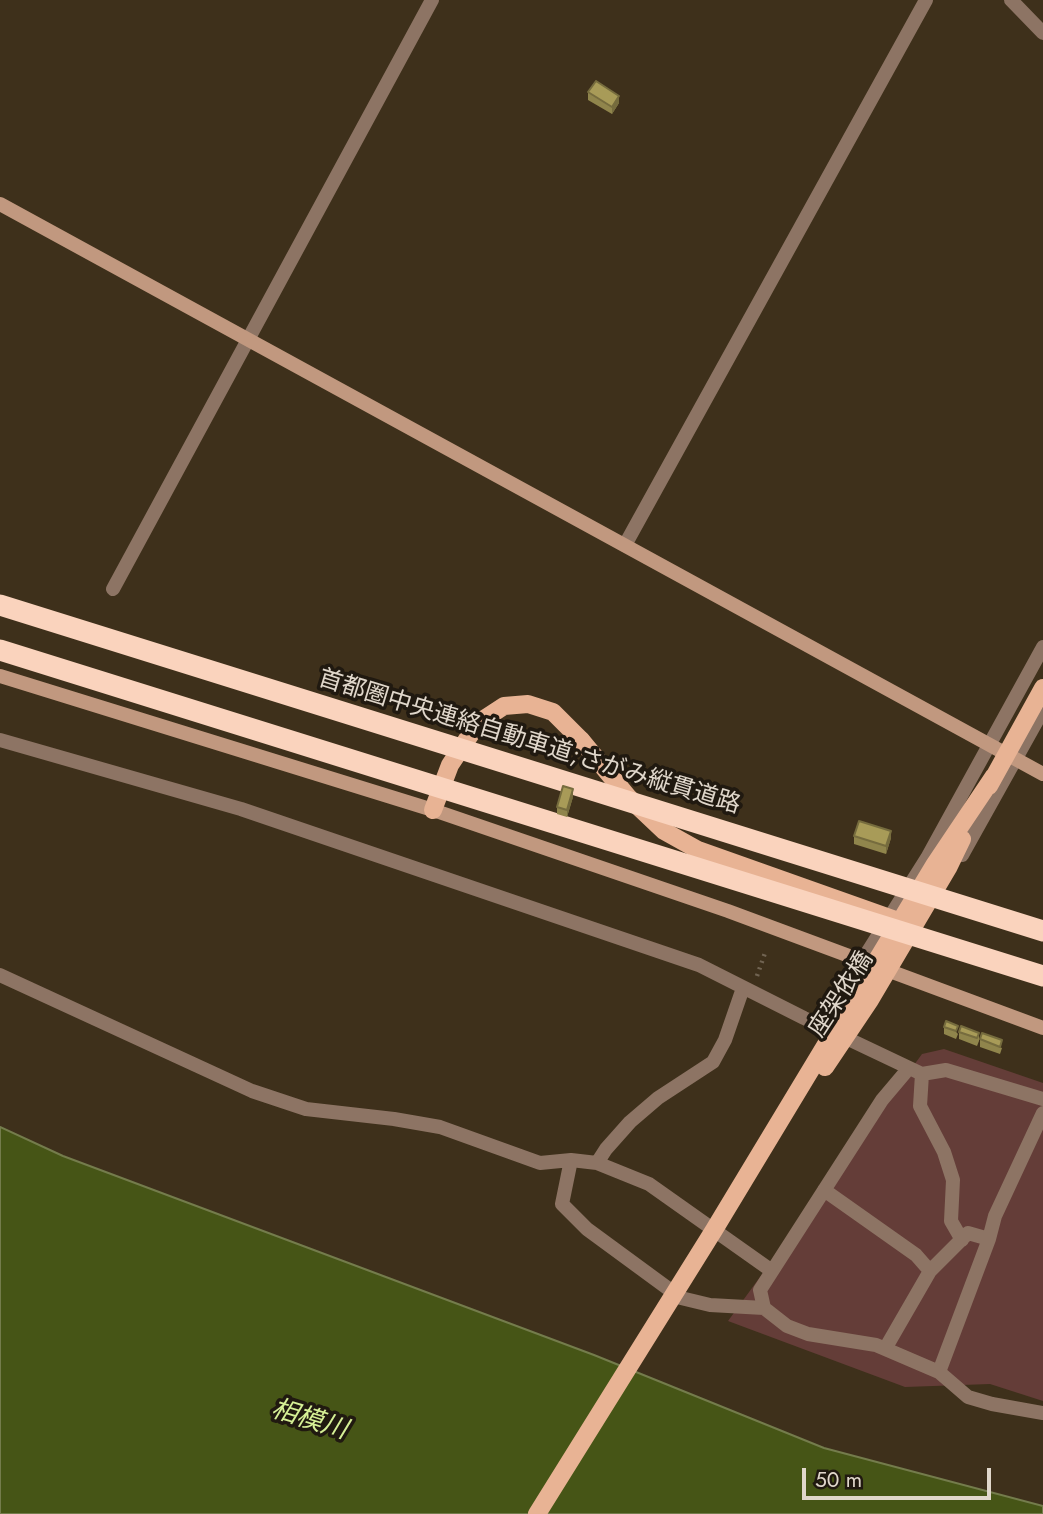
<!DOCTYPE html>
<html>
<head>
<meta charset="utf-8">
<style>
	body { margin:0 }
	#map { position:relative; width:1043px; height:1514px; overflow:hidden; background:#3e301b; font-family:Jost,sans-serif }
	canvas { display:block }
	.scale { position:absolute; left:802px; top:1468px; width:189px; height:32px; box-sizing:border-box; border:4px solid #e0d7cb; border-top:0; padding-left:9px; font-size:21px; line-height:24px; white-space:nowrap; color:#e0d7cb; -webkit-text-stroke:5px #201910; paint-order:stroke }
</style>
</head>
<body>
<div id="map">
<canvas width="1043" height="1514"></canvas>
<div class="scale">50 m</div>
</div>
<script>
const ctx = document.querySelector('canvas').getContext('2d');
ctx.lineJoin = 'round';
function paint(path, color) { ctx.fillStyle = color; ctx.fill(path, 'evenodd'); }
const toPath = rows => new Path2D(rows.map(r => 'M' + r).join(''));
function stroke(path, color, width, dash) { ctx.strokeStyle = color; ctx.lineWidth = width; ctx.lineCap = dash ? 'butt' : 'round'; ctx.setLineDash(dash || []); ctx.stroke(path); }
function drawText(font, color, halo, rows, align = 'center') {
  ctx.font = font + ' Jost,"Noto Sans JP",sans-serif'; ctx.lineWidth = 7; ctx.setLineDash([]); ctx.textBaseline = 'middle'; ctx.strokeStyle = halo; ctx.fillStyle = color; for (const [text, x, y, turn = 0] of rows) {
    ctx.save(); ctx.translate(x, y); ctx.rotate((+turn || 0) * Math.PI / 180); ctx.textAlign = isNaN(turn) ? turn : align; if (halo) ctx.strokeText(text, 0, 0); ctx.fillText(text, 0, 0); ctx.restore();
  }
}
const green = toPath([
	[944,1049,1043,1083,1043,1401,990,1384,905,1387,728,1321,922,1054]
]);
const water = toPath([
	[0,1127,63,1156,594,1355,824,1448,1043,1506,1043,1514,0,1514,0,1127]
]);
const path = toPath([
	[757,976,766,950]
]);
const street = toPath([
	[1011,0,1043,33],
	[625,545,926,0],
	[113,589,432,0],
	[0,740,241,809,699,965,804,1018,922,1074,946,1070,1043,1099],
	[962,855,1043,710],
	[862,961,927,858,1043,647],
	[0,975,252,1091,306,1109,394,1119,440,1127,540,1163,571,1160,597,1163,649,1184,772,1271],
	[909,1068,882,1100,760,1290,764,1308,787,1326,808,1334,876,1345,939,1372,968,1397,992,1404,1043,1413],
	[922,1074,920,1106,944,1152,953,1180,951,1221,962,1240],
	[571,1160,562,1204,587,1229,681,1298,710,1305,764,1308],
	[597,1163,606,1149,630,1122,658,1098,713,1062,725,1040,743,988],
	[824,1190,916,1255,930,1271],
	[989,1239,995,1216,1043,1113],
	[885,1349,930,1271,968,1233,989,1239,939,1372]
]);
const secondary = toPath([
	[0,204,1043,774],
	[0,676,433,810,728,911,1043,1028]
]);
const primary = toPath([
	[433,810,450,765,478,723,504,706,528,704,553,712,581,740]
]);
const primaryBridge = toPath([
	[581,740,628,797,664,831,698,850,901,922],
	[989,786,1043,688],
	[825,1067,870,1000,948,868,962,839],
	[537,1514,714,1230,935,864,994,776]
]);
const highwayBridge = toPath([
	[0,605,1043,931],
	[0,650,1043,976]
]);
const wall = toPath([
	[588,92,619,103,612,114,588,100],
	[573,797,567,817,557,814,557,807],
	[854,836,891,838,886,854,854,844],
	[946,1021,958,1034,956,1039,944,1034,944,1027],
	[959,1032,979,1033,979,1041,977,1046,959,1039],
	[980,1039,1002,1048,1000,1054,980,1047]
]);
const shadedWall = toPath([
	[619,96,619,103,612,114,612,107],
	[573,789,573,797,567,817,567,810],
	[891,831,891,838,886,854,886,846]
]);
const building = toPath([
	[596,81,619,96,612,107,588,92,596,81],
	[563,786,573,789,567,810,557,807,563,786],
	[859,821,891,831,886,846,854,836,859,821],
	[946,1021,958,1026,956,1031,944,1027,946,1021],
	[961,1026,979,1033,977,1038,959,1032,961,1026],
	[982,1033,1002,1040,1000,1047,980,1039,982,1033]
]);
const streetNames = [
	["首都圏中央連絡自動車道;さがみ縦貫道路",529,743,17],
	["座架依橋",842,995,-57]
];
const waterNames = [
	["相模川",309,1421,17]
];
paint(green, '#643d38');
paint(water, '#465516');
stroke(water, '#747c4c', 2);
stroke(path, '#716452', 4.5, [2, 5]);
stroke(street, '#8d7464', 14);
stroke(secondary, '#c1987f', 14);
stroke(primary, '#e8b394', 18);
stroke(primaryBridge, '#e8b394', 18);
stroke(highwayBridge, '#fad3bd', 21);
paint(wall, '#90854c');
paint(shadedWall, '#766c3e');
paint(building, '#a89b58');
stroke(building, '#766c3e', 2);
drawText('24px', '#e0d7cb', '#201910', streetNames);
drawText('italic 26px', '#d6f096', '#201910', waterNames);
</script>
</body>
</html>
